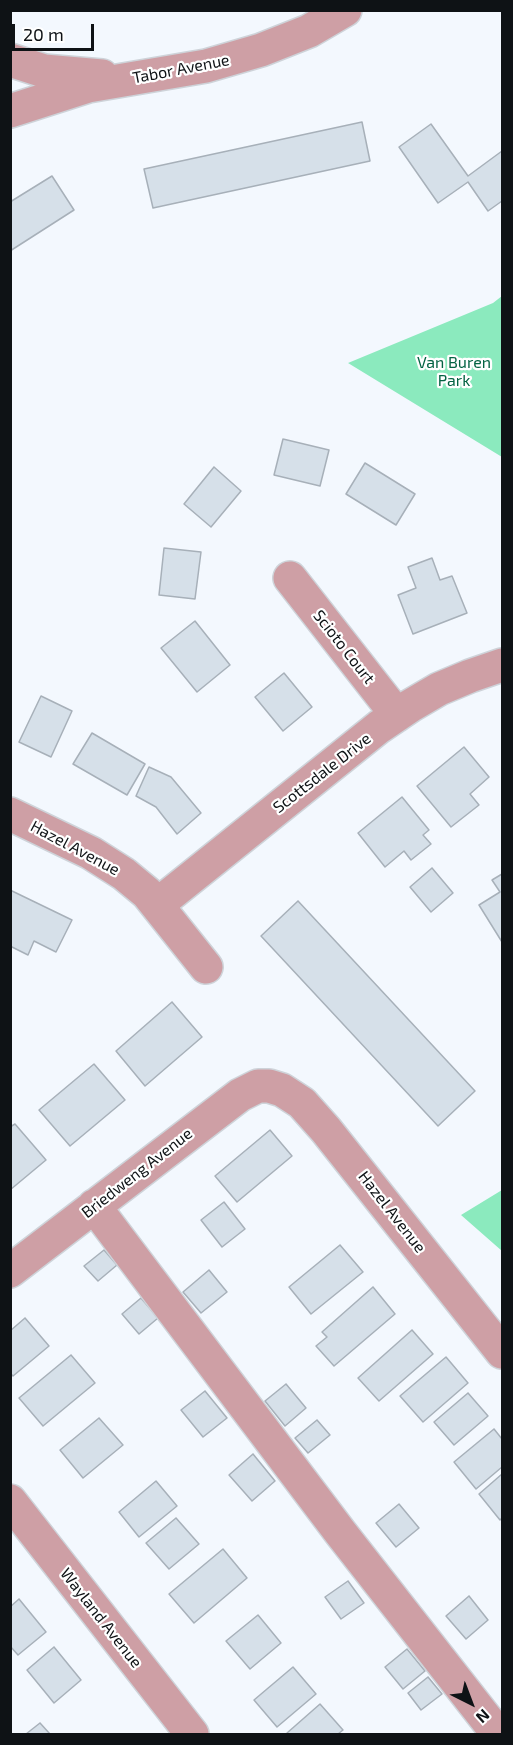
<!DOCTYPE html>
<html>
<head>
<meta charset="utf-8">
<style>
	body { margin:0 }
	#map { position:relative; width:513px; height:1745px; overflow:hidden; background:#f3f8fe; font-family:"Exo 2",sans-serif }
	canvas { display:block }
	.frame { position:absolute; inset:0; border:12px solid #0e1215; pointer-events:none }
	.north { position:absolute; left:441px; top:1673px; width:60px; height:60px; -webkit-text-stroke:4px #fff; paint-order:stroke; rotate:138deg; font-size:16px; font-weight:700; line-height:24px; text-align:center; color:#0e1215 }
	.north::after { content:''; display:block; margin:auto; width:21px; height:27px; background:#0e1215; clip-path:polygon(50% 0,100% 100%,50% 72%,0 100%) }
	.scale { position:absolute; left:12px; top:24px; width:82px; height:27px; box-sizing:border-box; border:3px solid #0e1215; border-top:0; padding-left:8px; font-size:18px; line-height:21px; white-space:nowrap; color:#0e1215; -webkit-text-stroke:4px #fff; paint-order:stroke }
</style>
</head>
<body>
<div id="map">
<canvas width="513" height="1745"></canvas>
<div class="frame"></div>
<div class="north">N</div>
<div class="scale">20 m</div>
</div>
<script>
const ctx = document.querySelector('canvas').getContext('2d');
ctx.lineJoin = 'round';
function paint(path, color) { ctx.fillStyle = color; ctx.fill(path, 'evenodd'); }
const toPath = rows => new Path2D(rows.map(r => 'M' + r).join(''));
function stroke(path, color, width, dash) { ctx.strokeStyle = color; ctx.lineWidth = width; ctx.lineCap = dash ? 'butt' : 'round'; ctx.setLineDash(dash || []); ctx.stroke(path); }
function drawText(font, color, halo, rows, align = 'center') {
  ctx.font = font + ' "Exo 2",sans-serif'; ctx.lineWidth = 4.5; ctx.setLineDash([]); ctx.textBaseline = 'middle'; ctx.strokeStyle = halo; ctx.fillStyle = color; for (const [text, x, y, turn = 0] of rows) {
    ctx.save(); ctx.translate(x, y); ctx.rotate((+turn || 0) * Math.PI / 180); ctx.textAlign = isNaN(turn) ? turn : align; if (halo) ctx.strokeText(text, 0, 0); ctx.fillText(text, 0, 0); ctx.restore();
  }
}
const green = toPath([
	[502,296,502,457,348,363,493,303],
	[502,1190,502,1251,461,1215]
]);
const building = toPath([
	[362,122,370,161,153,208,144,169,362,122],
	[431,124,468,176,502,151,502,201,488,211,468,182,438,203,399,147,431,124],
	[52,176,74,210,10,251,10,202,52,176],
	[283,439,329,450,320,486,274,475,283,439],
	[365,463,415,494,396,525,346,494,365,463],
	[214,467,241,491,211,527,184,504,214,467],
	[164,548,201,552,195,599,159,595,164,548],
	[432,558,440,580,452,576,467,613,413,634,398,595,416,588,408,567,432,558],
	[195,621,230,665,197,692,161,648,195,621],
	[284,673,312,707,283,731,255,697,284,673],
	[41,696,72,711,51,757,19,742,41,696],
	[92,733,145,764,127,795,73,764,92,733],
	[464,747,489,777,470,794,479,805,451,827,417,786,464,747],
	[149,767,171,777,201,813,177,834,156,807,136,796,149,767],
	[402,797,429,830,423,835,431,844,411,860,404,851,385,867,358,833,402,797],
	[432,868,453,893,431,912,410,887,432,868],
	[502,874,502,942,479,905,500,892,492,880,502,874],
	[10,890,72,920,56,952,34,941,28,955,10,946,10,890],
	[298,901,475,1091,438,1126,261,936,298,901],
	[172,1002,202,1037,145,1086,116,1051,172,1002],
	[94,1064,125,1100,70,1146,39,1110,94,1064],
	[15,1124,46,1160,10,1190,10,1127,15,1124],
	[270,1130,292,1156,237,1202,215,1176,270,1130],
	[224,1202,245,1229,222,1247,201,1220,224,1202],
	[340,1245,363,1272,311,1314,289,1287,340,1245],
	[104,1250,117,1265,98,1281,84,1266,104,1250],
	[209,1270,227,1292,201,1313,183,1292,209,1270],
	[373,1287,395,1314,334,1366,316,1346,327,1337,322,1332,373,1287],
	[141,1298,158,1318,139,1334,122,1314,141,1298],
	[25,1318,49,1346,13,1376,10,1373,10,1331,25,1318],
	[412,1330,433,1354,379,1401,358,1378,412,1330],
	[71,1355,95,1383,43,1426,19,1398,71,1355],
	[446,1357,468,1383,423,1422,400,1396,446,1357],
	[286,1384,306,1408,285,1426,265,1401,286,1384],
	[205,1391,227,1418,203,1437,181,1410,205,1391],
	[468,1393,488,1416,454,1445,434,1422,468,1393],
	[99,1418,123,1445,83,1478,60,1450,99,1418],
	[317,1420,330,1435,308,1453,295,1438,317,1420],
	[494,1429,502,1439,502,1467,476,1489,454,1462,494,1429],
	[253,1454,275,1481,252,1501,229,1475,253,1454],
	[502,1474,502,1518,500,1520,479,1494,502,1474],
	[156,1481,177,1506,139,1537,119,1512,156,1481],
	[399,1504,419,1528,396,1547,376,1523,399,1504],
	[176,1518,199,1544,169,1569,146,1543,176,1518],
	[223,1549,247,1578,194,1623,169,1594,223,1549],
	[348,1581,364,1603,341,1619,325,1597,348,1581],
	[469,1596,488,1620,466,1639,446,1616,469,1596],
	[19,1599,46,1632,18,1655,10,1646,10,1607,19,1599],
	[258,1615,281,1643,250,1669,226,1641,258,1615],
	[54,1647,81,1680,54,1703,27,1670,54,1647],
	[407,1649,425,1671,403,1689,385,1667,407,1649],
	[293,1667,316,1694,277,1727,254,1700,293,1667],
	[428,1677,442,1694,421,1710,408,1693,428,1677],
	[320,1704,343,1730,338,1734,288,1734,287,1733,320,1704],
	[40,1723,50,1734,26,1734,40,1723]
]);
const minor = toPath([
	[10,60,44,71,102,76],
	[10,111,88,86,206,66,261,50,309,31,345,10],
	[290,578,397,715],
	[10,814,91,853,124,874,147,893,206,967],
	[157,905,379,727,410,706,439,689,470,676,502,665],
	[94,1206,340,1532,498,1734],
	[10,1271,240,1095,258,1086,269,1086,282,1090,302,1103,326,1130,502,1352],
	[10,1501,192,1734]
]);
const streetNames = [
	["Tabor Avenue",181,69,-11],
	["Scioto Court",344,647,52],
	["Scottsdale Drive",322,773,-38],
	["Hazel Avenue",75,848,28],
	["Briedweng Avenue",137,1173,-38],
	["Hazel Avenue",392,1212,52],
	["Wayland Avenue",101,1618,52]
];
const parkNames = [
	["Van Buren",454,363],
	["Park",454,381]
];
paint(green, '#8beabe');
paint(building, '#d6e0e9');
stroke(building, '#a7b0b9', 1.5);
stroke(minor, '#ced3d9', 36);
stroke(minor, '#ce9fa5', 33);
drawText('16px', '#0e1215', '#fff', streetNames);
drawText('16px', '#046343', '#fff', parkNames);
</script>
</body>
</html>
